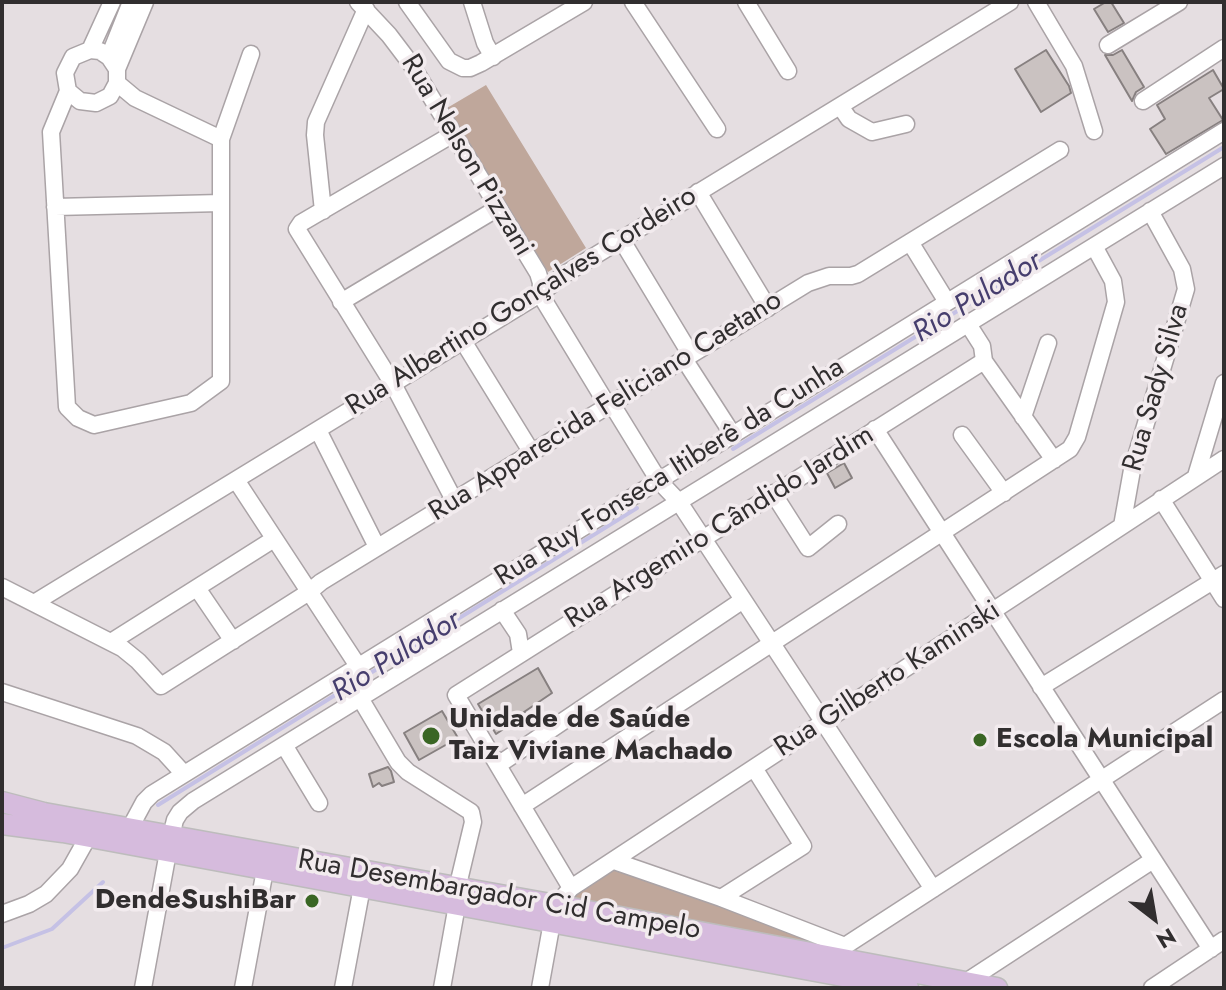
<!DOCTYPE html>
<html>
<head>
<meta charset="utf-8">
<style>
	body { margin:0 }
	#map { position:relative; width:1226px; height:990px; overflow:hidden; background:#e5dee1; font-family:Jost,sans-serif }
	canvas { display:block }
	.frame { position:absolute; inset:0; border:4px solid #312e2f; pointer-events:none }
	.north { position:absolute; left:1114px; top:878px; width:80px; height:80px; -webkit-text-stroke:6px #f2ebee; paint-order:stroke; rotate:149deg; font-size:22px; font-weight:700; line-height:32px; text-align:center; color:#312e2f }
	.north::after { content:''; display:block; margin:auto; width:28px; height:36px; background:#312e2f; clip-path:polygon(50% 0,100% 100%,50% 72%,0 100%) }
</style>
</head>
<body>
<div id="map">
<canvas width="1226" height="990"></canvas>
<div class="frame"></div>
<div class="north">N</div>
</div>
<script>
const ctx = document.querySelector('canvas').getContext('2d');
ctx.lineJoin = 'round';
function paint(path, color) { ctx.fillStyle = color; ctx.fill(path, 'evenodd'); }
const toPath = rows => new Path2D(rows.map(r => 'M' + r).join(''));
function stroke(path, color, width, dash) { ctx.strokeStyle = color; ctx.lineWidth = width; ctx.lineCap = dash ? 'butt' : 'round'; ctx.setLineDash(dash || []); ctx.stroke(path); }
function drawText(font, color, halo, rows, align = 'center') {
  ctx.font = font + ' Jost,sans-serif'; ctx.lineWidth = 7; ctx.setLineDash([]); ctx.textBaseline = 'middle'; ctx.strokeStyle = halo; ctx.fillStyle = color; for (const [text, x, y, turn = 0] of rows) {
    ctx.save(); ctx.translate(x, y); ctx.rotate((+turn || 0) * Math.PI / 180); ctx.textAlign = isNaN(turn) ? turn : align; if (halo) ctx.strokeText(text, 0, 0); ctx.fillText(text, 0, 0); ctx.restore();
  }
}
const green = toPath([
	[486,85,586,248,548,272,447,108],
	[610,869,713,904,828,946,564,899]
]);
const stream = toPath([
	[733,449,1224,147],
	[364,677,637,508],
	[158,805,353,684],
	[2,948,52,929,103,882]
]);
const building = toPath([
	[1106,2,1111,2,1124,23,1108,32,1094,9,1106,2],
	[1046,50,1069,86,1071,93,1041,112,1015,69,1046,50],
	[1122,50,1144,87,1136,92,1132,101,1105,55,1113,55,1122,50],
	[1213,70,1224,89,1209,98,1223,120,1166,154,1150,129,1165,119,1157,105,1213,70],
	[844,463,852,478,835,488,827,473,844,463],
	[538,668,552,693,524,712,526,714,496,734,478,704,538,668],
	[442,711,458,738,419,760,404,733,442,711],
	[388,767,391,771,394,782,382,786,379,783,373,787,369,774,388,767]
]);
const minor = toPath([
	[358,2,389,35,411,64,538,273,541,283,540,294,608,406,616,411,659,481,679,502,933,889],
	[407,2,449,61,463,68,470,68,481,63,584,2],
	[472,2,485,43,493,57],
	[633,2,717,129],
	[746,2,788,71],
	[1036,2,1074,66,1094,131],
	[1108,45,1179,2],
	[90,50,112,2],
	[109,57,131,2],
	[117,69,145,2],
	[117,83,135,98,221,139],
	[68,91,80,101,96,103,110,96,117,83,117,69,109,57,100,51,90,50,73,57,65,73,68,91,51,132,67,407,78,418,94,425,191,403,221,381,221,139,251,54],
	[1143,101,1224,48],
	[840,106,849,119,872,132,906,124],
	[453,134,301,223,297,229,393,384,454,500],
	[698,192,768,308],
	[55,207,221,203],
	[323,211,315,135,316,122,366,9],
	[621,239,691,355],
	[910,242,947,302],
	[341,302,498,208],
	[968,324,982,346,984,361,1054,460],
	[463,341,532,453],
	[684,359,733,435],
	[1023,417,1048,343],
	[875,429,1211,949],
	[318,430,377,547],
	[962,435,1004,493],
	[1196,476,1224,383],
	[236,480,358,666,360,698,398,762,408,772,471,812,473,822,457,889],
	[773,493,808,548,838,524],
	[1161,499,1224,599],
	[1122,526,1132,470,1186,289,1182,269,1150,211],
	[2,587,122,648,138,661,161,686,309,592,321,582,808,283,829,276,851,276,858,274,1060,150],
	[197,588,233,641],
	[34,603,540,294,565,274,1010,2],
	[502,610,518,634,521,653],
	[111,642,274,539],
	[1041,687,1224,574],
	[2,692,137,736,164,752,184,774],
	[284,745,319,803],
	[498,765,743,600],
	[522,806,1070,449,1077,437,1116,302,1113,281,1094,246],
	[130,828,144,802,152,794,1224,131],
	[171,836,175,820,180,812,193,801,1224,166],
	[614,861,721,898,845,946],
	[571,888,456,695,984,361],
	[565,895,571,888,1224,459],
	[721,898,803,846,754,768],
	[2,914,29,904,46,894,70,869,88,837],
	[828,957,1224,700],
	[966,982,1153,860],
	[143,988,168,852],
	[243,988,265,870],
	[343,988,362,887],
	[442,988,457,905],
	[540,988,552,922],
	[1152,988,1224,940]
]);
const major = toPath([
	[2,802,44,813,556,905,997,988],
	[2,824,63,832,908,988]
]);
const markers = [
	[431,736,10,"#3a6624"],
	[980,740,8,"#3a6624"],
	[312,901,8,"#3a6624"]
];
const streetNames = [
	["Rua Nelson Pizzani",466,156,59],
	["Rua Albertino Gonçalves Cordeiro",522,302,-32],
	["Rua Sady Silva",1157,388,-74],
	["Rua Apparecida Feliciano Caetano",606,407,-32],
	["Rua Ruy Fonseca Itiberê da Cunha",670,473,-32],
	["Rua Argemiro Cândido Jardim",720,528,-32],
	["Rua Gilberto Kaminski",888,680,-33],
	["Rua Desembargador Cid Campelo",499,896,10]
];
const poiNames = [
	["Unidade de Saúde",449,720],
	["Taiz Viviane Machado",449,752],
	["Escola Municipal",996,740],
	["DendeSushiBar",296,901,"right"]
];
const waterNames = [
	["Rio Pulador",978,298,-32],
	["Rio Pulador",397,657,-32]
];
paint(green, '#bfa79b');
stroke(stream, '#c5c1e5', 4);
paint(building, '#cac2c1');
stroke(building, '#878080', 2);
stroke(minor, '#aaa3a6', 19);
stroke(major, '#bdbcbc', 23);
stroke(minor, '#fff', 16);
stroke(major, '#d6bbdd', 20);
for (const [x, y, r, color] of markers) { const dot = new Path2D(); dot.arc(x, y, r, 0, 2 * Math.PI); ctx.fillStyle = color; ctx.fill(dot); stroke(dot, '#f2ebee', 3); }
drawText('28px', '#312e2f', '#f2ebee', streetNames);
drawText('bold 28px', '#312e2f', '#f2ebee', poiNames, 'left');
drawText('italic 30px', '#463e6e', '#f2ebee', waterNames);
</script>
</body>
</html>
